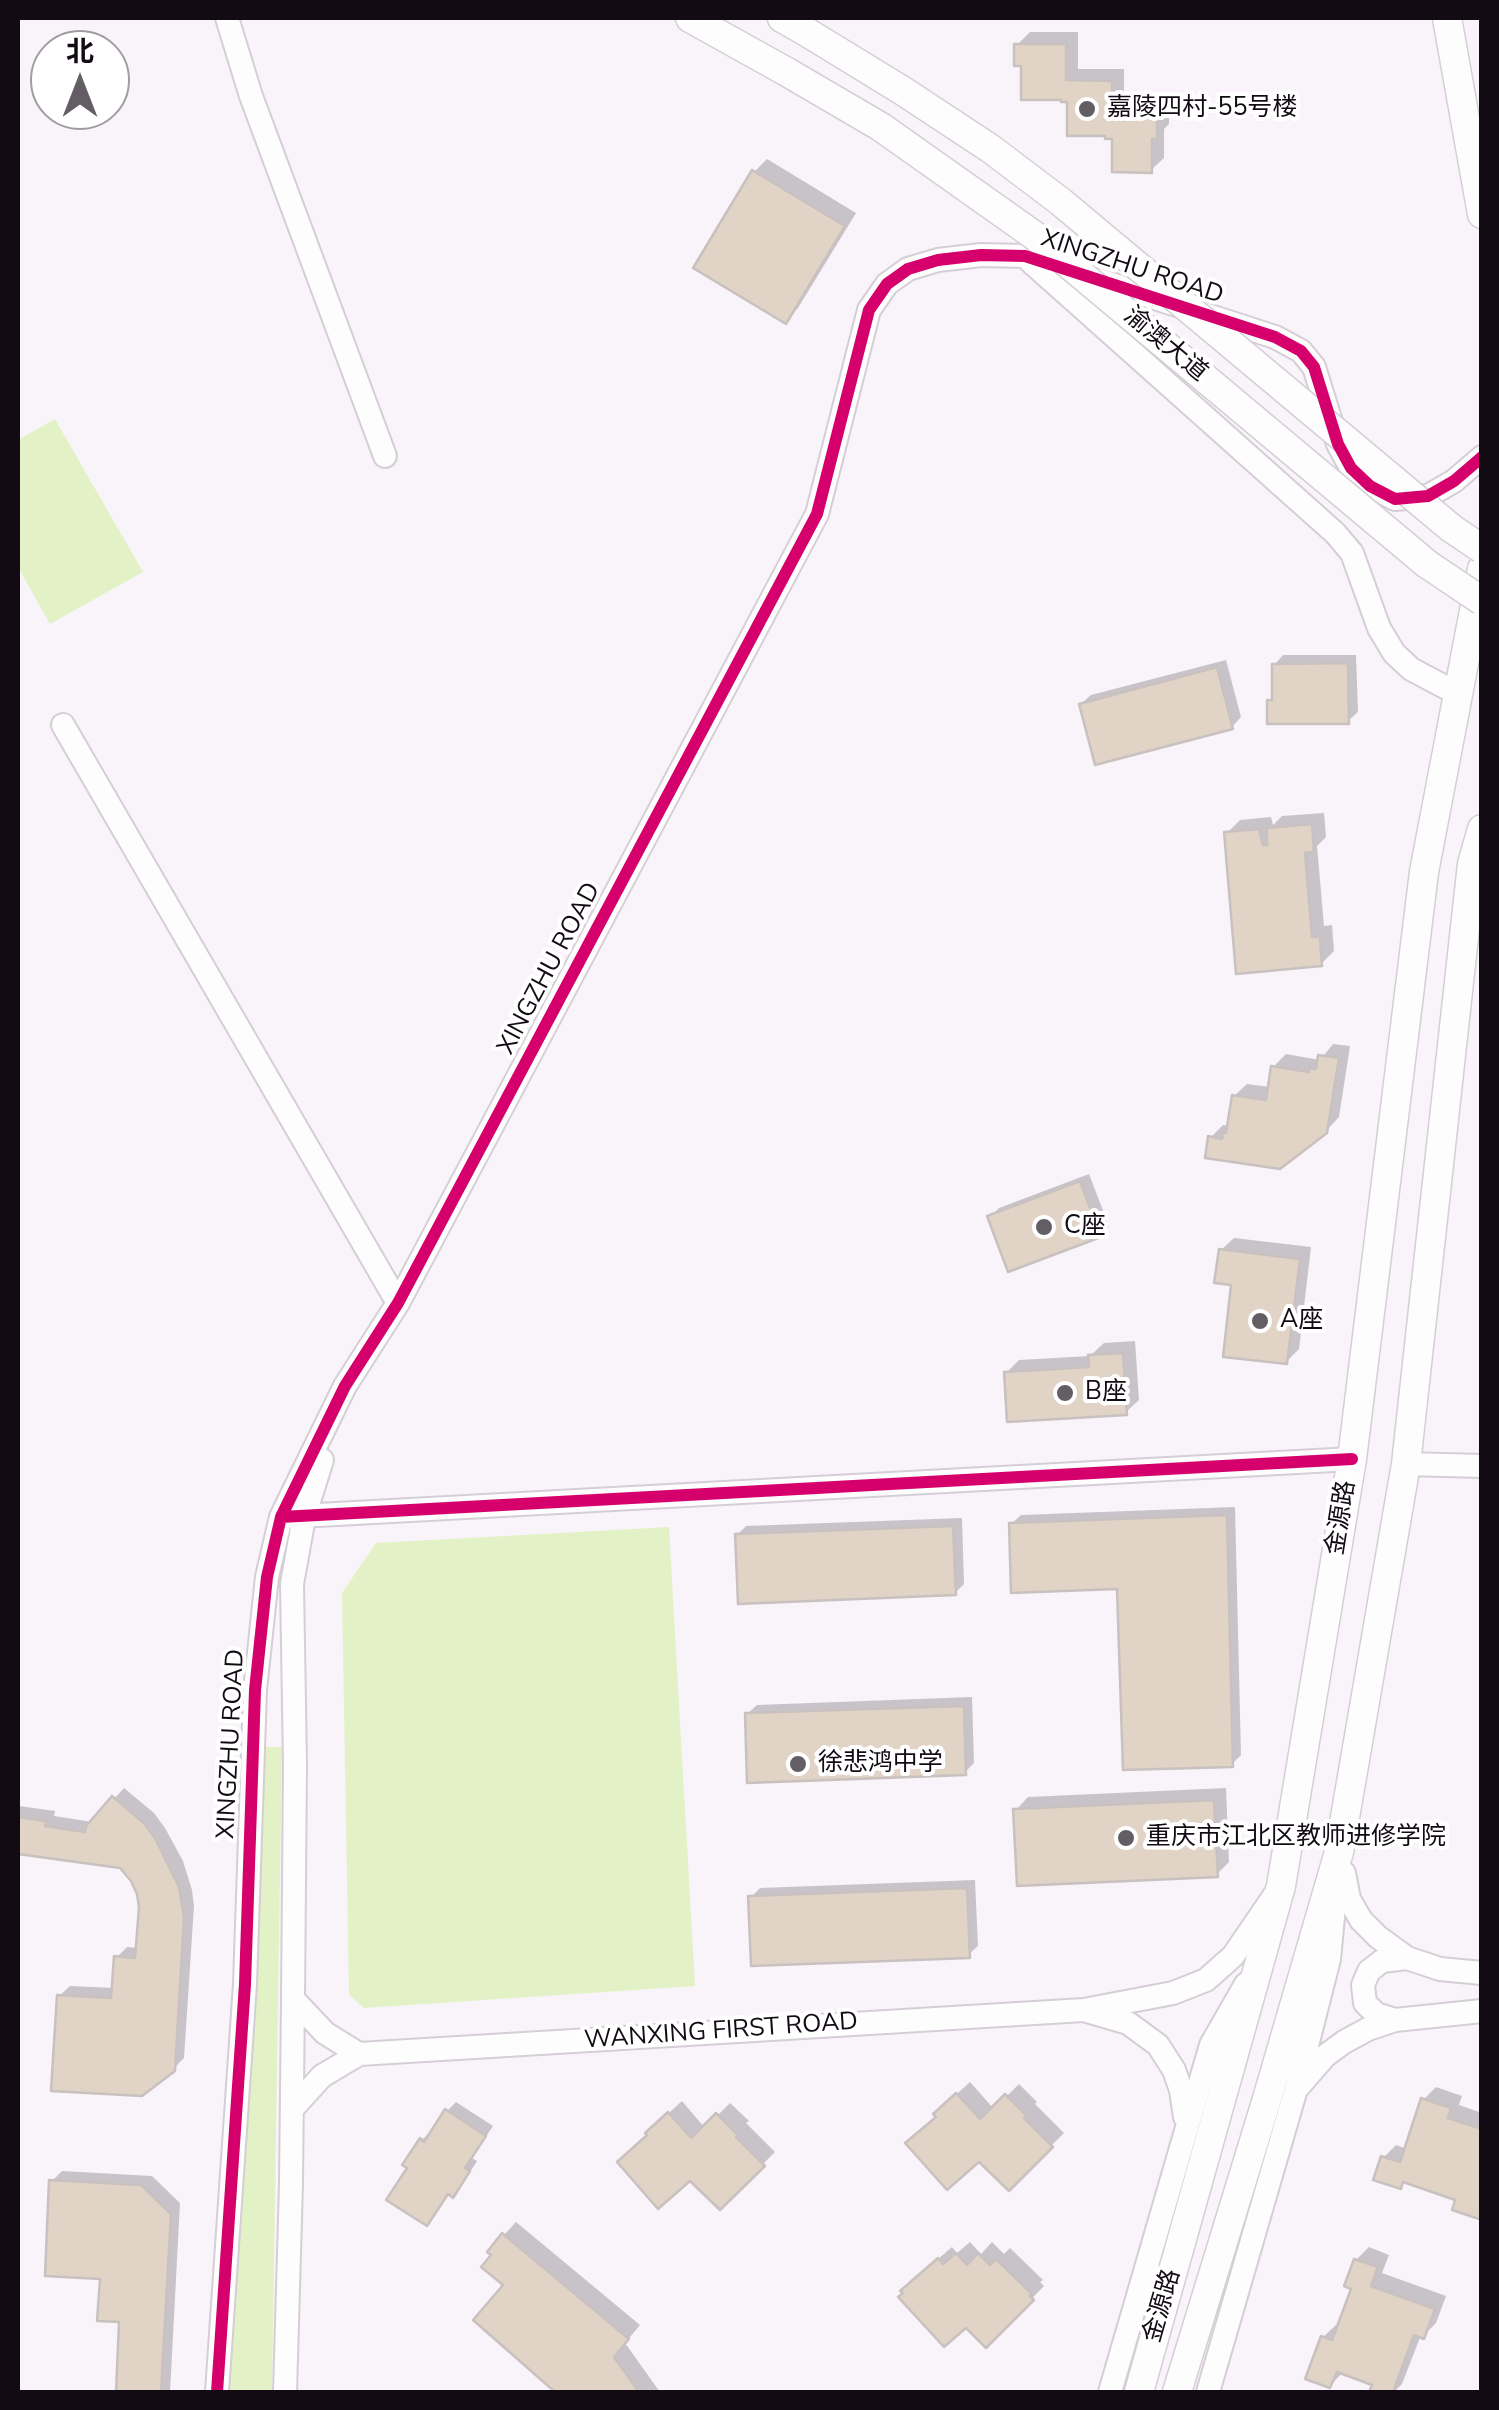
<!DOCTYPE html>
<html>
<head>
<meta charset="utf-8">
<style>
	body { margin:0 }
	#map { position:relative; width:1499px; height:2410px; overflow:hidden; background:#f9f4fa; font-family:"Nunito Sans","Noto Sans SC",sans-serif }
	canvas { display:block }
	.frame { position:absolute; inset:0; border:20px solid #120b14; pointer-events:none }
	.north { position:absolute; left:30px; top:30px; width:100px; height:100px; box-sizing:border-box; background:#fff; border:2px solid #a09da1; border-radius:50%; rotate:0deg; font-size:28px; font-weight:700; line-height:40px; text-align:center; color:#120b14 }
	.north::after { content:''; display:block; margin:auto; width:35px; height:45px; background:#635d64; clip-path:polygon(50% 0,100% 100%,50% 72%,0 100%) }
</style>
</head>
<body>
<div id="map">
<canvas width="1499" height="2410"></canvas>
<div class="frame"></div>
<div class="north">北</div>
</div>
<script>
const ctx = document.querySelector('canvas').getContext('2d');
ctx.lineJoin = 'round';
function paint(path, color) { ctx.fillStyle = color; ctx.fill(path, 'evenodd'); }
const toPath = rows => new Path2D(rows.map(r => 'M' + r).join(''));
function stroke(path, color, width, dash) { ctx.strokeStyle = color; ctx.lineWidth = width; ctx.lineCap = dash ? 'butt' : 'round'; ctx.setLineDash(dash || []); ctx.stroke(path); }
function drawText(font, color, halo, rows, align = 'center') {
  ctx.font = font + ' "Nunito Sans","Noto Sans SC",sans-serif'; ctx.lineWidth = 8; ctx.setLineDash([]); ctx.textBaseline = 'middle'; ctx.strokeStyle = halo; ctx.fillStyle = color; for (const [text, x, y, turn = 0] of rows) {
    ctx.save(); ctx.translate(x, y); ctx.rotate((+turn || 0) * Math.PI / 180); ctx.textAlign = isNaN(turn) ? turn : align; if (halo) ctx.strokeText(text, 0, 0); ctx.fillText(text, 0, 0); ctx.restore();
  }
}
const green = toPath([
	[55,419,143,572,50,624,18,567,18,440],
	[669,1527,695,1986,364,2008,349,1995,342,1593,376,1543],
	[265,1747,282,1747,272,2392,229,2392]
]);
const shadow = toPath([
	[1030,32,1078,32,1078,69,1124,69,1124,105,1169,106,1169,124,1164,129,1164,158,1151,170,1114,136,1023,63,1017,45],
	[767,159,856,213,798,308,786,321,754,172],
	[1283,655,1356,655,1358,712,1348,721,1269,701,1275,696,1274,665],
	[1226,660,1241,717,1232,727,1081,704,1091,695],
	[1324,813,1326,837,1317,846,1324,926,1332,925,1334,951,1321,964,1227,833,1240,820,1271,817,1273,825,1282,816],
	[1333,1044,1350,1046,1339,1117,1326,1131,1279,1166,1210,1138,1223,1125,1230,1126,1234,1096,1247,1084,1270,1087,1273,1067,1286,1054,1320,1060],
	[1089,1174,1109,1226,1100,1235,990,1217,999,1208],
	[1234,1238,1311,1247,1299,1349,1286,1362,1234,1282,1221,1250],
	[1135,1341,1139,1400,1126,1412,1006,1373,1019,1360,1090,1356,1104,1343],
	[1235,1507,1241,1755,1232,1764,1120,1586,1011,1524,1021,1515],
	[962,1518,964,1584,955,1593,737,1535,746,1526],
	[972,1697,974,1763,965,1772,747,1714,757,1705],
	[124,1788,154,1813,165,1828,183,1861,192,1890,194,1906,184,2058,173,2069,59,1996,70,1986,114,1988,116,1958,127,1947,138,1948,141,1907,139,1893,121,1866,18,1852,19,1806,55,1811,54,1816,93,1822],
	[1226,1788,1229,1862,1217,1874,1016,1810,1028,1797],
	[975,1880,978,1946,968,1955,751,1897,760,1888],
	[970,2082,994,2109,1019,2084,1037,2102,1035,2104,1064,2133,1009,2188,938,2116,949,2101],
	[1436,2087,1462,2096,1459,2105,1482,2113,1482,2217,1458,2198,1406,2181,1400,2186,1383,2158,1396,2145,1407,2149,1423,2100],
	[682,2101,705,2128,730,2103,749,2121,746,2123,775,2152,720,2207,650,2135,660,2121],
	[456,2102,493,2126,472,2158,477,2161,462,2185,452,2194,450,2193,436,2214,427,2223,410,2167,422,2140,431,2131,433,2133,447,2111],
	[62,2171,152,2176,180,2203,170,2392,118,2392,121,2320,102,2277,52,2181],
	[516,2222,640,2325,625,2343,660,2392,551,2392,554,2388,506,2285,504,2235],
	[970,2242,981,2254,992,2242,1004,2254,1010,2248,1043,2280,1040,2282,1044,2286,986,2345,916,2278,952,2247,957,2253],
	[1369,2247,1389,2255,1382,2273,1446,2296,1436,2323,1423,2336,1421,2335,1402,2384,1394,2392,1373,2390,1376,2383,1344,2371,1330,2386,1323,2337,1336,2325,1340,2326,1354,2287,1356,2260]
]);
const building = toPath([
	[1014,44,1066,44,1066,80,1112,81,1112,117,1157,117,1157,139,1152,139,1152,173,1112,172,1112,139,1105,139,1105,136,1067,136,1067,102,1061,102,1061,100,1021,100,1021,66,1014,66,1014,44],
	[752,170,845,226,786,324,693,268,752,170],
	[1348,663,1349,724,1267,724,1267,700,1272,700,1272,664,1348,663],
	[1217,667,1233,729,1095,765,1079,704,1217,667],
	[1312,824,1314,852,1305,853,1312,937,1320,937,1322,966,1236,974,1224,832,1259,829,1263,845,1267,845,1267,828,1312,824],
	[1318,1055,1339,1058,1327,1133,1280,1169,1205,1158,1208,1136,1222,1139,1223,1132,1226,1133,1232,1095,1266,1100,1271,1066,1309,1072,1309,1068,1316,1069,1318,1055],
	[1080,1181,1101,1237,1008,1272,987,1216,1080,1181],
	[1219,1249,1300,1259,1287,1364,1223,1357,1231,1285,1214,1283,1219,1249],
	[1123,1353,1127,1415,1007,1422,1004,1372,1089,1367,1088,1355,1123,1353],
	[1227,1515,1233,1767,1123,1770,1117,1589,1011,1593,1009,1523,1227,1515],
	[953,1526,956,1595,738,1604,735,1534,953,1526],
	[964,1706,966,1775,747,1783,745,1713,964,1706],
	[112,1796,144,1823,155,1838,179,1887,184,1917,175,2071,142,2096,51,2091,57,1995,111,1998,114,1956,135,1958,139,1907,137,1894,131,1881,120,1868,18,1854,18,1817,46,1821,45,1826,85,1832,86,1826,112,1796],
	[1214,1800,1218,1877,1017,1886,1013,1809,1214,1800],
	[967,1888,970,1958,751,1966,748,1896,967,1888],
	[956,2093,980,2119,1005,2094,1027,2116,1024,2118,1053,2147,1009,2191,979,2162,947,2190,905,2143,936,2117,933,2114,956,2093],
	[1421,2098,1451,2108,1448,2118,1482,2129,1482,2220,1452,2210,1455,2200,1403,2182,1401,2189,1373,2180,1381,2156,1400,2162,1421,2098],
	[445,2109,486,2136,465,2168,470,2171,453,2198,448,2194,427,2226,386,2200,407,2168,402,2165,420,2138,424,2142,445,2109],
	[668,2112,691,2138,716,2113,738,2135,736,2137,765,2166,720,2210,690,2181,658,2209,617,2162,647,2135,645,2133,668,2112],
	[49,2180,141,2185,171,2214,161,2392,116,2392,119,2322,97,2321,100,2279,45,2276,49,2180],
	[502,2233,629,2339,614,2357,639,2392,555,2392,473,2320,503,2285,481,2267,491,2255,487,2252,502,2233],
	[956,2253,967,2265,978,2253,990,2265,996,2259,1032,2294,1030,2296,1034,2300,986,2348,966,2328,944,2347,898,2297,903,2293,900,2291,938,2258,943,2264,956,2253],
	[1354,2259,1378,2267,1371,2286,1435,2309,1424,2339,1414,2335,1393,2392,1369,2392,1372,2385,1337,2372,1330,2388,1305,2379,1321,2336,1332,2340,1351,2289,1344,2286,1354,2259]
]);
const minor = toPath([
	[227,18,251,96,385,456],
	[1031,262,1335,533,1352,553,1379,628,1394,653,1411,669,1458,694],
	[63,725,398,1303],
	[1406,1464,1482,1466],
	[281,1517,1352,1459],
	[1344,1873,1349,1899,1361,1920,1378,1937,1407,1958,1440,1969,1482,1973],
	[1087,2011,1128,2023,1158,2045,1174,2070,1181,2090,1185,2117],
	[1395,2020,1376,2014,1365,2003,1363,1985,1369,1971,1382,1961,1407,1958],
	[359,2054,1084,2010,1173,1993,1206,1980,1233,1956,1274,1896],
	[1299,2086,1325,2056,1344,2042,1368,2029,1395,2020,1482,2011],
	[292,2109,322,2076,359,2054,325,2033,293,1999],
	[217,2392,245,1984,255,1690,267,1577,281,1517,345,1386,398,1303,817,514,869,310,887,284,908,269,938,260,981,255,1025,256,1275,337,1301,351,1314,367,1338,444,1351,468,1370,486,1395,499,1428,496,1454,481,1482,457],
	[285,2392,291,2184,293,1999,295,1765,292,1584,304,1517,322,1460],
	[1110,2392,1211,2045,1246,1984],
	[1208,2392,1296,2089,1329,1959,1335,1896]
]);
const major = toPath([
	[690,18,787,72],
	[782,18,805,31],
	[1447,18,1482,214],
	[1139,2392,1281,1886,1352,1459,1424,872,1482,569],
	[1177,2392,1266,2102,1339,1852,1406,1464,1472,864,1482,829]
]);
const majorBridge = toPath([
	[805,31,903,91,991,149,1061,202,1451,528,1482,549],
	[787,72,881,127,1035,236,1427,564,1482,601]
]);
const cycleway = toPath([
	[281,1517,1352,1459],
	[217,2392,245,1984,255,1690,267,1577,281,1517,345,1386,398,1303,817,514,869,310,887,284,908,269,938,260,981,255,1025,256,1275,337,1301,351,1314,367,1338,444,1351,468,1370,486,1395,499,1428,496,1454,481,1482,457]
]);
const markers = [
	[1087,109,10,"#635d64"],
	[1044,1227,10,"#635d64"],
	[1260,1321,10,"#635d64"],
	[1065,1393,10,"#635d64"],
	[798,1764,10,"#635d64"],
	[1126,1838,10,"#635d64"]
];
const poiNames = [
	["嘉陵四村-55号楼",1107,109],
	["C座",1064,1227],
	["A座",1280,1321],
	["B座",1085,1393],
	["徐悲鸿中学",818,1764],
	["重庆市江北区教师进修学院",1146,1838]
];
const streetNames = [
	["XINGZHU ROAD",1132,268,18],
	["渝澳大道",1165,345,40],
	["XINGZHU ROAD",550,969,-62],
	["金源路",1342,1518,-81],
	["XINGZHU ROAD",232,1744,-87],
	["WANXING FIRST ROAD",721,2032,-4],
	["金源路",1163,2306,-74]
];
paint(green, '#e2f2c6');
paint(shadow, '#0003');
paint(building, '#e1d3c5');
stroke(building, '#c8c1bf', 2.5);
stroke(minor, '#d5ced6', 26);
stroke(major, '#d5ced6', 31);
stroke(minor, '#fefdfe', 22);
stroke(major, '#fefdfe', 28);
stroke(majorBridge, '#d5ced6', 31, []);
stroke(majorBridge, '#fefdfe', 28);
stroke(cycleway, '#d6006c', 12);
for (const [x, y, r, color] of markers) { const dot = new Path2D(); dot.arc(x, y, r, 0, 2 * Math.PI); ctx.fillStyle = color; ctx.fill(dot); stroke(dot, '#fff', 4); }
drawText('25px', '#120b14', '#fff', poiNames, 'left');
drawText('25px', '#120b14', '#fff', streetNames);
</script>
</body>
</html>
